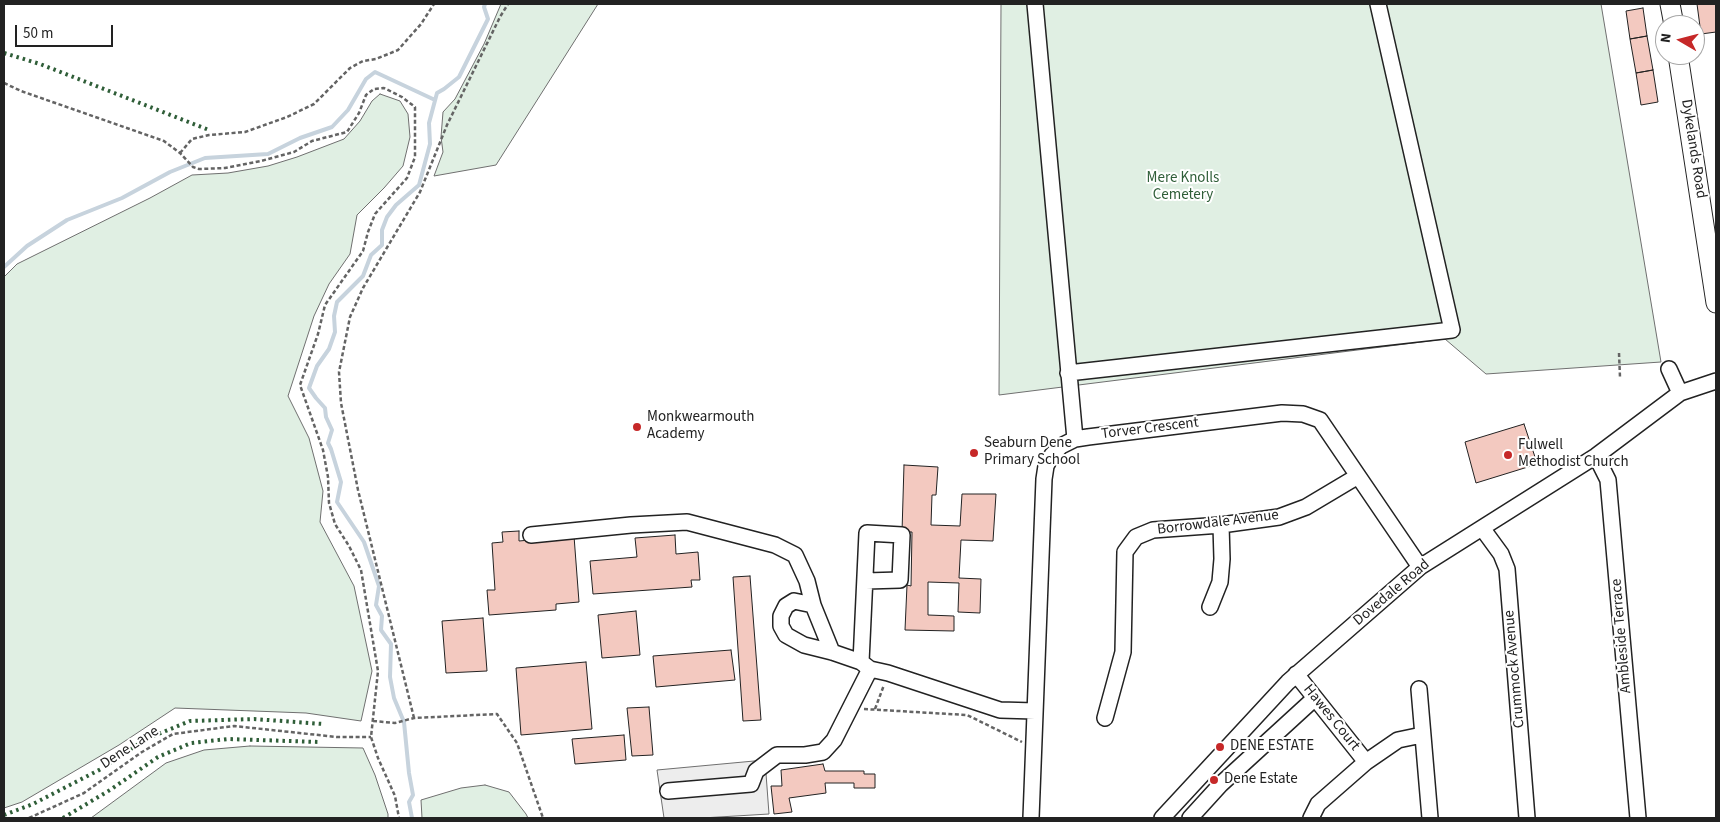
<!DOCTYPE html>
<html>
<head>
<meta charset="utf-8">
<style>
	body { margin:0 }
	#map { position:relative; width:1720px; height:822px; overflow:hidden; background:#fff; font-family:"Source Sans 3",sans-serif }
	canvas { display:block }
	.frame { position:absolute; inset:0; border:5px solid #222; pointer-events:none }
	.north { position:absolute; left:1655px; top:15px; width:50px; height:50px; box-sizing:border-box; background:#fff; border:1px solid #a7a7a7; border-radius:50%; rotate:278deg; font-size:14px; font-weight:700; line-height:20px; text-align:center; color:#222 }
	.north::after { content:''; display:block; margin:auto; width:18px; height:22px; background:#c62828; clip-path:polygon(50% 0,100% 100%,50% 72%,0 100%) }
	.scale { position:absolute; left:15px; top:25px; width:98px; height:22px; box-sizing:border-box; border:2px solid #222; border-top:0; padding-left:6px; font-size:15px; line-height:18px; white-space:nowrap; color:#222; -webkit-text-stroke:4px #fff; paint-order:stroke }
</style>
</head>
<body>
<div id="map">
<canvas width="1720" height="822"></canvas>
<div class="frame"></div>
<div class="north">N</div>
<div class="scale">50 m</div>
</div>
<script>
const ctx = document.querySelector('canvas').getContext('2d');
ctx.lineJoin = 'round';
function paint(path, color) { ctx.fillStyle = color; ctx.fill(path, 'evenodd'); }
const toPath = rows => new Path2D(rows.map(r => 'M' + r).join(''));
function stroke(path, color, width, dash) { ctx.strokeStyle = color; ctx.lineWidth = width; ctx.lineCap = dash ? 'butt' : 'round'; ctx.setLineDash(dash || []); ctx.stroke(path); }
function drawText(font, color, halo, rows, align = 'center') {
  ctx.font = font + ' "Source Sans 3",sans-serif'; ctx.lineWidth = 4; ctx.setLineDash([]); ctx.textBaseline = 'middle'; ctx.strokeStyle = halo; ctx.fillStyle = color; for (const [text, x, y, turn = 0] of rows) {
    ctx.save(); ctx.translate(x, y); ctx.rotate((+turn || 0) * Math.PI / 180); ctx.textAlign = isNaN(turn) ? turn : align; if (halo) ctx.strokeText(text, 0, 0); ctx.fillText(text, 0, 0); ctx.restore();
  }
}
const green = toPath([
	[501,4,598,4,496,165,434,176,443,152,441,137,443,112,455,99,484,44,501,4],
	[1001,4,1601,4,1661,362,1486,374,1445,339,999,395,1001,4],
	[380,94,400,101,408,114,410,137,403,166,384,188,357,215,350,254,329,284,314,316,288,396,309,438,323,491,320,522,354,586,372,671,361,721,306,713,175,708,119,745,22,802,4,808,4,277,17,264,150,198,192,175,228,173,268,166,297,157,344,139,360,121,372,101,380,94],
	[250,746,363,748,375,775,388,814,388,818,91,818,166,763,204,750,250,746],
	[485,785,509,792,526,814,528,818,422,818,421,800,461,788,485,785]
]);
const parking = toPath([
	[765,760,769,814,702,818,664,818,657,770,765,760]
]);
const stream = toPath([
	[4,267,27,246,67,220,122,198,170,172,205,158,268,154,300,138,332,127,348,110,366,79,375,72,435,100],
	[412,818,409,802,413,795,409,773,404,722,394,698,390,677,391,644,381,630,382,616,376,605,379,586,364,542,337,502,341,482,331,449,328,443,332,430,326,417,325,408,316,398,309,388,317,366,329,349,335,332,334,316,337,302,363,276,371,255,382,245,382,230,387,217,396,205,419,185,430,144,429,123,437,93,444,89,459,77,488,19,484,7,485,4]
]);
const building = toPath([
	[1697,4,1716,4,1716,32,1701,34,1697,4],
	[1643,8,1647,36,1630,39,1626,11,1643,8],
	[1647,36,1653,70,1636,73,1630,39,1647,36],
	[1653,70,1658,102,1641,105,1636,73,1653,70],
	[1524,424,1535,457,1529,459,1531,466,1476,483,1465,442,1524,424],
	[904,465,938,467,936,495,932,495,931,525,960,526,962,494,996,494,993,541,961,540,959,578,981,579,980,613,958,612,959,583,928,582,928,615,954,616,954,631,905,630,907,585,911,586,912,532,902,532,904,465],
	[519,531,519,541,574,536,579,602,556,604,556,610,489,615,487,590,495,590,492,543,503,542,502,532,519,531],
	[675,535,676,554,698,552,700,580,691,580,692,587,593,594,590,561,637,557,635,538,675,535],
	[750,576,761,720,743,721,733,577,750,576],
	[636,611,640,655,602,658,598,615,636,611],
	[483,618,487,671,446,673,442,621,483,618],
	[731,650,735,680,656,687,653,656,731,650],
	[586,662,592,729,521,735,516,668,586,662],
	[649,707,653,755,632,756,627,708,649,707],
	[624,735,626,760,575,764,572,739,624,735],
	[823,764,825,771,864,771,864,774,875,774,875,788,854,788,854,783,825,783,826,793,789,798,792,812,774,814,771,786,782,786,781,770,823,764]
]);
const path = toPath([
	[4,83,21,91,164,141,180,153,193,167,199,169,225,168,261,161,294,152,312,141,347,132,359,113,366,95,374,89,384,88,402,97,415,107,415,157,407,178,375,214,368,232,363,251,325,305,318,334,300,385,323,450,328,477,329,503,335,524,349,546,361,570,378,671,371,737,378,758,395,796,399,818],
	[180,153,192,139,209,135,245,132,287,117,314,104,350,68,363,61,376,59,398,50,421,24,434,4],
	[1619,353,1620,377],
	[864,709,967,715,1022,742],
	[875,709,884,685],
	[414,718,358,490,341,403,339,372,350,317,363,288,420,192,447,125,500,17,508,4],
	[373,721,395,723,414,718,497,714,517,743,543,818],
	[29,818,84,793,142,752,173,734,234,726,337,737,371,737]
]);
const minor = toPath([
	[1035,4,1075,439],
	[1669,369,1680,393],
	[1068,373,1452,330,1378,4],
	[1596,456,1608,480,1638,818],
	[1482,528,1501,554,1507,569,1527,818],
	[531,535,631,525,687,522,775,545,795,555,807,581,813,605,832,652],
	[813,605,794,601,786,606,781,616,781,626,786,635,804,645,832,652,861,662,870,669,888,673,1000,710,1035,711],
	[1210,607,1220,582,1222,559,1221,525],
	[861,662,867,533,902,535,900,580,866,581],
	[1296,674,1366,762],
	[1419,689,1430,818],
	[1105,718,1123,652,1125,552,1136,537,1153,530,1221,525,1279,517,1306,507,1358,476],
	[668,791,751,784,756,771,777,755,805,755,823,752,834,740,870,669],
	[1031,818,1044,479,1046,466,1052,455,1061,446,1075,439,1088,437,1282,413,1303,414,1320,420,1420,567],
	[1162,818,1288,682,1420,567,1596,456,1680,393,1716,381],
	[1190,818,1221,784,1315,698],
	[1311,818,1318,804,1366,762,1398,740,1422,735]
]);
const major = toPath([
	[1670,4,1674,25],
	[1678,55,1716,303]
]);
const hedge = toPath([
	[4,53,40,64,209,130],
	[4,815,33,804,101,769,146,739,190,721,254,719,323,724],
	[63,818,110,790,158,757,191,743,228,739,319,742]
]);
const markers = [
	[637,427,5,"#c62828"],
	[974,453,5,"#c62828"],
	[1508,455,5,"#c62828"],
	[1220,747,5,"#c62828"],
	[1214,780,5,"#c62828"]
];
const streetNames = [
	["Dykelands Road",1693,149,81],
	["Torver Crescent",1150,429,-7],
	["Borrowdale Avenue",1218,523,-7],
	["Dovedale Road",1392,593,-40],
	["Ambleside Terrace",1622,636,-95],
	["Crummock Avenue",1515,669,-95],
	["Hawes Court",1331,718,51],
	["Dene Lane",130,748,-33]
];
const parkNames = [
	["Mere Knolls",1183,179],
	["Cemetery",1183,196]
];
const poiNames = [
	["Monkwearmouth",647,418],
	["Academy",647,435],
	["Seaburn Dene",984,444],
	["Primary School",984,461],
	["Fulwell",1518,446],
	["Methodist Church",1518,463],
	["DENE ESTATE",1230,747],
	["Dene Estate",1224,780]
];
paint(green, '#e0efe3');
stroke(green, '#6f6f6f', 1);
paint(parking, '#ededed');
stroke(parking, '#6f6f6f', 1);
stroke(stream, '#c7d3dd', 4);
paint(building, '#f3c9c0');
stroke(building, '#222', 1);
stroke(minor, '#222', 18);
stroke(major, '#222', 21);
stroke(path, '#646464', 2.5, [4, 2.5]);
stroke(minor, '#fff', 15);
stroke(major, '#fff', 19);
stroke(hedge, '#2f5e38', 4, [2.5, 4]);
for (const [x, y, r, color] of markers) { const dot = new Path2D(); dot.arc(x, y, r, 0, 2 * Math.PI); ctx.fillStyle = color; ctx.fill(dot); stroke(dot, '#fff', 2); }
drawText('15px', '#222', '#fff', streetNames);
drawText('15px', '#2f5e38', '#fff', parkNames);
drawText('15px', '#222', '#fff', poiNames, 'left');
</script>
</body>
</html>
